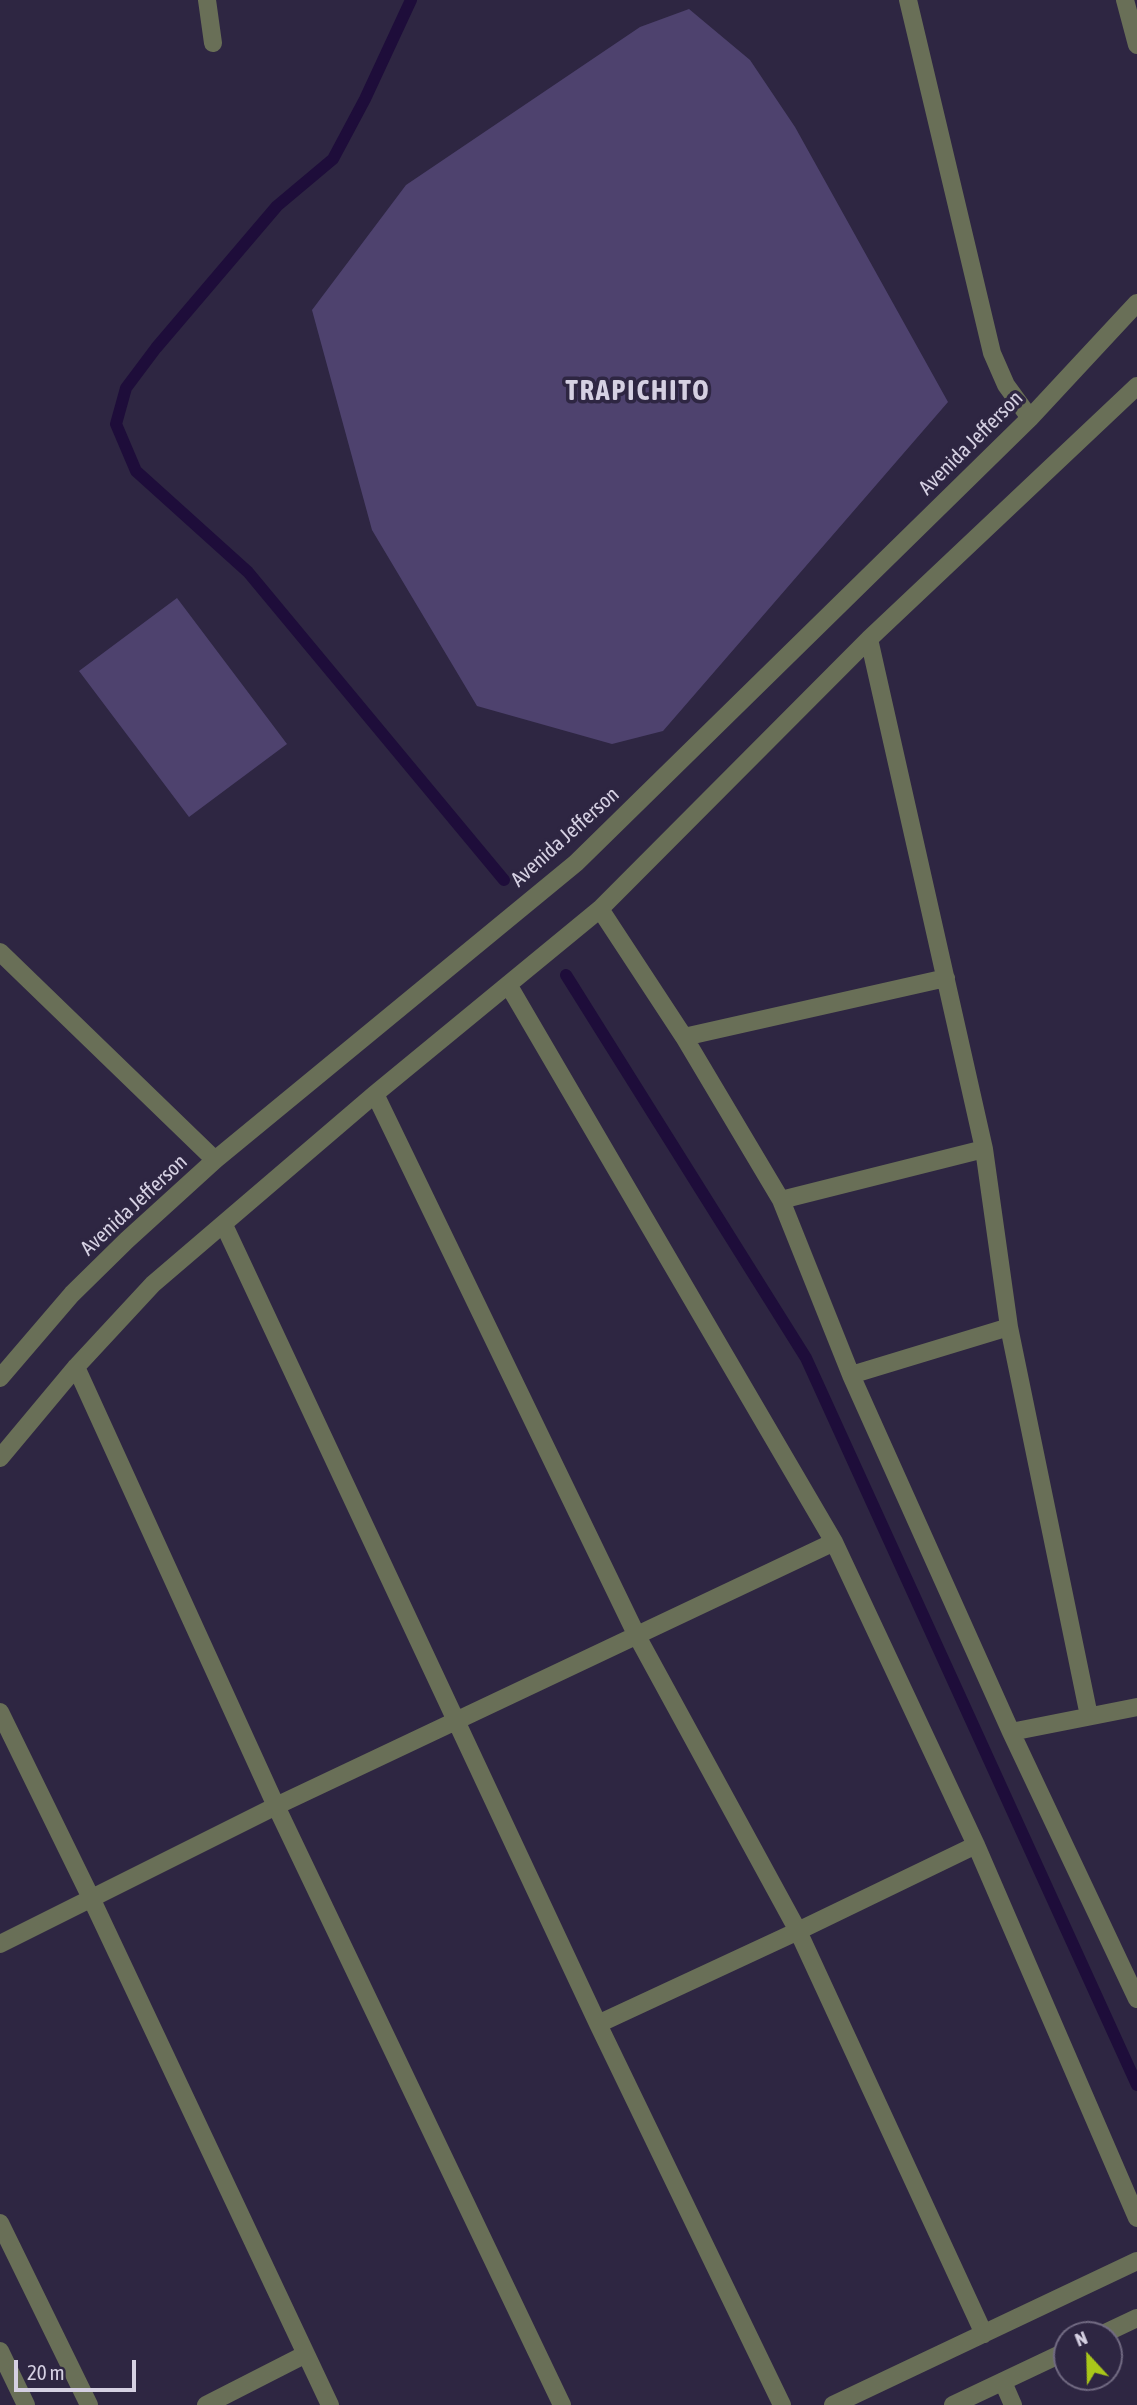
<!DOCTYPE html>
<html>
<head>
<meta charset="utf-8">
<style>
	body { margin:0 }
	#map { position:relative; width:1137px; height:2405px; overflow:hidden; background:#2e2642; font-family:"Asap Condensed",sans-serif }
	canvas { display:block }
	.north { position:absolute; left:1053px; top:2321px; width:70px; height:70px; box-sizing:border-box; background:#2e2642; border:2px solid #716a82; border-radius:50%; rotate:338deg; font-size:19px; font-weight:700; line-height:28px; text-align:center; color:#d5d0e2 }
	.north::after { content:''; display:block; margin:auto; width:24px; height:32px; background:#a9c71a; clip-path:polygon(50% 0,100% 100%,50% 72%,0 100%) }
	.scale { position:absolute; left:14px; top:2360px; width:122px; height:32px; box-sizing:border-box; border:4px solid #d5d0e2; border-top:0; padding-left:9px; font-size:21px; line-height:24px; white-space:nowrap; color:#d5d0e2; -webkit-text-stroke:5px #2e2642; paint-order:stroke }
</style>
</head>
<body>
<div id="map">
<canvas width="1137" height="2405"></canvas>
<div class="north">N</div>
<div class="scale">20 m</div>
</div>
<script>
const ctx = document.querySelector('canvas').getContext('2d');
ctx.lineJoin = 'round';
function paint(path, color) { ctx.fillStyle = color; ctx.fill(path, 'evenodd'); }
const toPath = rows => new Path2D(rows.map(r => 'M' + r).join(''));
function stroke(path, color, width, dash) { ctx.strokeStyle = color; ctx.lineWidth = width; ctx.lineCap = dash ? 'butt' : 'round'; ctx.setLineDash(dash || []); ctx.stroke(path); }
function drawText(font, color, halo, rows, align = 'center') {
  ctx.font = font + ' "Asap Condensed",sans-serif'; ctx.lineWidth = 7; ctx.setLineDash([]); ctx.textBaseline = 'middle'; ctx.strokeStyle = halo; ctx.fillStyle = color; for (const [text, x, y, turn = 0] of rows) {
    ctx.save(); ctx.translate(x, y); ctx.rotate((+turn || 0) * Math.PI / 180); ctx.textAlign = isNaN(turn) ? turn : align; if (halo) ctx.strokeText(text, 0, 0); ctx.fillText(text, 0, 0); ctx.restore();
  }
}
const green = toPath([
	[689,9,750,60,795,127,948,402,663,731,612,744,477,706,372,530,312,310,406,185,640,27],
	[177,598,287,744,189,817,79,671]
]);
const stream = toPath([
	[411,0,365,99,333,159,277,206,156,348,126,388,116,424,136,471,248,572,504,880],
	[566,975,806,1358,1137,2085]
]);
const minor = toPath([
	[207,0,213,43],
	[908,0,992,353,1006,385,1030,418],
	[1125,0,1137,45],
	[869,639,984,1149,1009,1327,1089,1716],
	[600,909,684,1037,781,1200,851,1375,1011,1732,1137,1999],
	[0,952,215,1160],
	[509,986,834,1542,976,1845,1137,2218],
	[684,1037,946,978],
	[375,1094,637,1636,798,1931,984,2334],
	[781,1200,984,1149],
	[224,1225,598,2024,782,2405],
	[76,1367,276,1806,562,2405],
	[851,1375,1009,1327],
	[0,1378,72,1294,127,1240,215,1160,576,863,1030,418,1137,303],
	[0,1458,76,1367,153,1284,375,1094,600,909,869,639,1137,386],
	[0,1712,92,1900,330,2405],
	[1011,1732,1137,1707],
	[0,1944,276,1806,834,1542],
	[598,2024,798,1931,976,1845],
	[0,2223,89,2405],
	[1101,2335,1137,2318],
	[0,2351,26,2405],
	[1003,2382,1013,2405],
	[206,2405,306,2354],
	[833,2405,1137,2261],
	[953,2405,1067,2351]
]);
const streetNames = [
	["Avenida Jefferson",971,443,-45],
	["Avenida Jefferson",565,837,-42],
	["Avenida Jefferson",134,1205,-43]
];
const districtNames = [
	["TRAPICHITO",638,391]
];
paint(green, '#4e426e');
stroke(stream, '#1e0d3a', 12);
stroke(minor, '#696f57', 18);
drawText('21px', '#d5d0e2', '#2e2642', streetNames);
ctx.letterSpacing = '2px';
drawText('bold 28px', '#d5d0e2', '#2e2642', districtNames);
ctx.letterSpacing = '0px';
</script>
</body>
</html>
